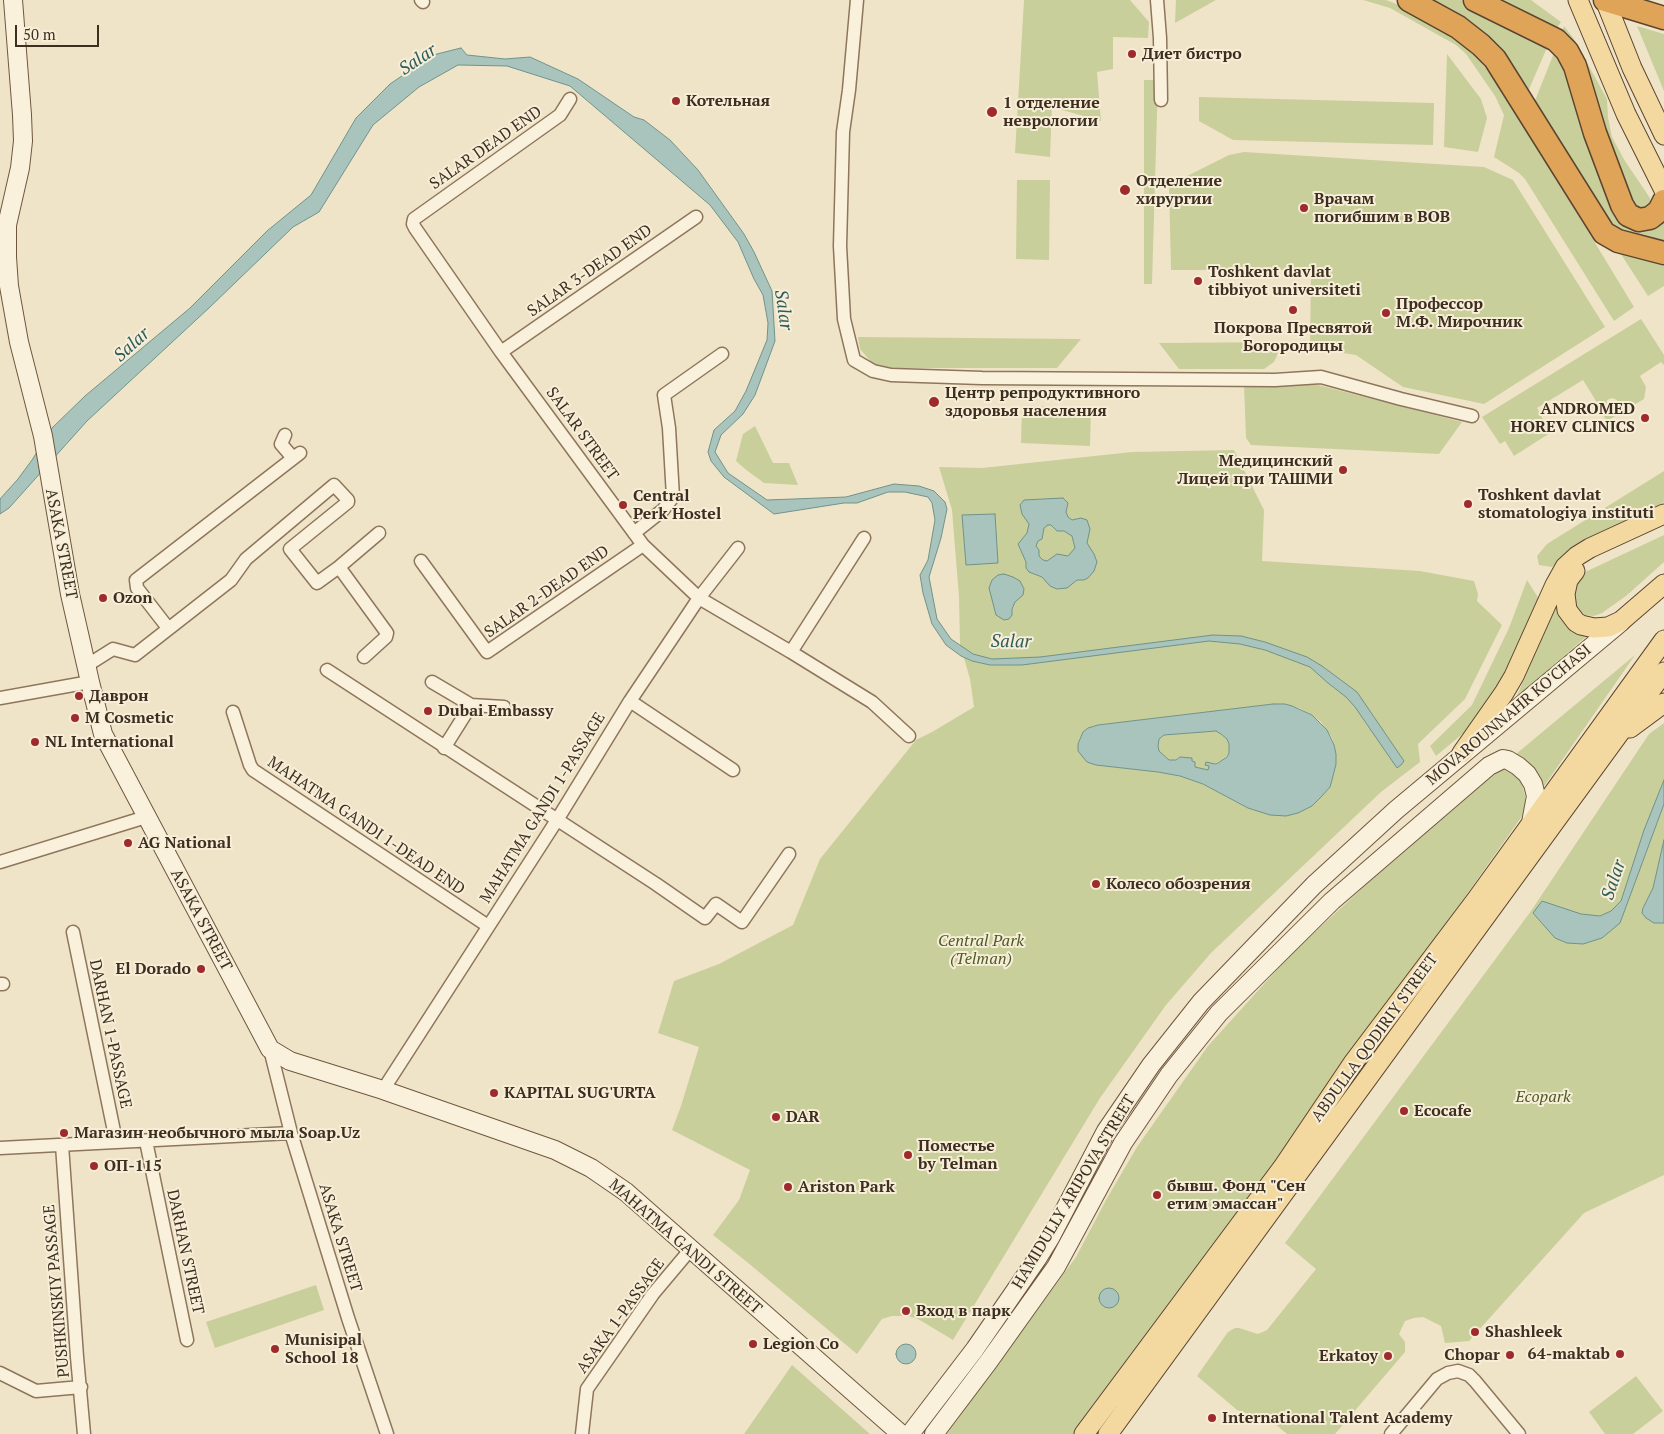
<!DOCTYPE html>
<html>
<head>
<meta charset="utf-8">
<style>
	body { margin:0 }
	#map { position:relative; width:1664px; height:1434px; overflow:hidden; background:#f0e4c8; font-family:"PT Serif",serif }
	canvas { display:block }
	.scale { position:absolute; left:15px; top:25px; width:84px; height:22px; box-sizing:border-box; border:2px solid #3d2e20; border-top:0; padding-left:6px; font-size:15px; line-height:18px; white-space:nowrap; color:#3d2e20; -webkit-text-stroke:4px #f7eed8; paint-order:stroke }
</style>
</head>
<body>
<div id="map">
<canvas width="1664" height="1434"></canvas>
<div class="scale">50 m</div>
</div>
<script>
const ctx = document.querySelector('canvas').getContext('2d');
ctx.lineJoin = 'round';
function paint(path, color) { ctx.fillStyle = color; ctx.fill(path, 'evenodd'); }
const toPath = rows => new Path2D(rows.map(r => 'M' + r).join(''));
function stroke(path, color, width, dash) { ctx.strokeStyle = color; ctx.lineWidth = width; ctx.lineCap = dash ? 'butt' : 'round'; ctx.setLineDash(dash || []); ctx.stroke(path); }
function drawText(font, color, halo, rows, align = 'center') {
  ctx.font = font + ' "PT Serif",serif'; ctx.lineWidth = 4; ctx.setLineDash([]); ctx.textBaseline = 'middle'; ctx.strokeStyle = halo; ctx.fillStyle = color; for (const [text, x, y, turn = 0] of rows) {
    ctx.save(); ctx.translate(x, y); ctx.rotate((+turn || 0) * Math.PI / 180); ctx.textAlign = isNaN(turn) ? turn : align; if (halo) ctx.strokeText(text, 0, 0); ctx.fillText(text, 0, 0); ctx.restore();
  }
}
const green = toPath([
	[1024,0,1130,0,1149,22,1148,38,1113,37,1113,69,1097,72,1101,121,1052,107,1050,157,1015,153],
	[1176,0,1216,0,1175,23],
	[1363,0,1386,0,1394,3,1448,31,1471,49,1501,88,1634,307,1614,321,1525,179,1519,173,1494,157,1504,115,1495,96,1466,54,1456,45,1390,8],
	[1422,0,1461,0,1549,43,1527,94],
	[1493,0,1531,0,1561,22,1556,30],
	[1564,26,1574,39,1607,99,1608,118,1612,137,1625,161,1650,198,1650,207,1636,213,1561,35],
	[1637,26,1664,34,1664,91],
	[1556,48,1641,231,1654,228,1664,221,1664,247,1618,235,1532,108],
	[1447,54,1481,99,1487,118,1478,152,1444,147],
	[1144,80,1158,80,1152,284,1144,284],
	[1199,97,1434,103,1433,145,1233,140,1199,121],
	[1244,152,1484,167,1513,180,1605,327,1484,404,1403,387,1356,355,1310,348,1311,270,1171,270,1169,185,1229,155],
	[1017,180,1050,180,1049,260,1016,259],
	[1615,245,1664,255,1664,286,1648,296],
	[1641,319,1664,355,1664,365,1661,362,1640,376,1646,387,1644,399,1607,421,1602,414,1609,410,1613,410,1618,407,1617,400,1612,398,1607,400,1606,406,1601,409,1583,380,1537,408,1550,433,1514,456,1505,441,1500,444,1482,417],
	[858,337,1081,339,1057,368,884,368,873,364,860,349],
	[1283,342,1274,362,1264,369,1179,369,1159,343],
	[1244,385,1318,385,1462,422,1439,454,1251,445,1246,438],
	[1022,406,1091,408,1090,446,1021,443],
	[755,426,773,463,789,463,798,485,764,483,745,469,736,461,743,434],
	[1234,450,1264,510,1262,561,1420,571,1474,581,1478,594,1477,601,1502,625,1465,699,1418,744,1420,762,1381,792,1211,953,1166,1005,1100,1098,953,1340,918,1319,908,1316,892,1316,882,1319,857,1354,747,1262,713,1235,739,1200,750,1170,672,1130,681,1106,699,1047,658,1033,674,981,719,964,793,925,820,859,916,740,932,732,974,707,970,679,960,644,959,597,952,510,939,467,982,468,1132,452],
	[1273,704,1299,708,1312,715,1321,722,1332,738,1334,745,1336,764,1330,787,1322,796,1248,808,1203,784,1180,776,1158,772,1096,765,1078,744,1083,732,1088,728,1098,725],
	[1664,471,1664,502,1569,553,1552,567,1539,565,1537,556,1547,544],
	[1664,535,1664,562,1626,596,1602,613,1594,616,1585,615,1575,608,1573,589,1583,573],
	[1527,580,1539,599,1498,690,1467,730,1436,756,1430,746,1472,705,1509,628],
	[1558,600,1588,635,1516,698],
	[1635,655,1538,795,1523,760,1516,754],
	[1664,723,1664,1175,1584,1213,1469,1341,1445,1343,1441,1326,1423,1317,1414,1318,1405,1321,1399,1334,1405,1342,1405,1352,1335,1434,1287,1434,1275,1424,1237,1410,1197,1376,1228,1332,1235,1328,1239,1328,1258,1334,1267,1330,1316,1269,1285,1243,1531,911,1649,734],
	[1216,731,1221,734,1227,739,1229,744,1229,753,1223,760,1209,766,1208,770,1195,767,1192,759,1180,757,1176,760,1169,760,1159,751,1158,746,1159,739,1164,735],
	[1504,766,1508,766,1521,780,1525,796,1525,812,1298,1133,1075,1434,947,1434,1076,1257,1106,1200,1137,1147,1208,1046,1291,954,1367,884],
	[316,1285,324,1310,215,1348,206,1322],
	[792,1365,870,1434,744,1434],
	[1636,1376,1663,1411,1633,1434,1605,1434,1589,1412]
]);
const water = toPath([
	[461,48,467,55,505,59,530,57,578,79,634,117,644,120,670,140,698,170,744,234,754,252,772,291,775,341,755,395,743,414,721,435,715,452,728,473,767,500,846,497,894,484,919,486,934,491,945,502,947,509,941,538,929,577,937,619,951,639,973,654,992,659,1040,657,1213,635,1241,636,1265,642,1307,657,1322,666,1357,692,1404,761,1401,765,1397,768,1355,707,1346,697,1328,683,1310,667,1265,650,1240,644,1209,641,1022,665,990,665,972,661,961,656,946,645,932,624,923,593,920,575,928,560,935,520,932,503,928,497,905,492,888,492,857,503,844,503,774,514,724,477,711,461,708,452,714,430,735,411,746,391,767,340,768,323,763,295,754,279,738,242,710,205,570,86,507,66,458,65,419,87,373,125,319,212,293,227,210,307,87,421,9,508,0,514,0,499,18,479,32,460,52,428,85,396,190,308,267,231,311,195,356,118,390,84,433,55,461,48],
	[1063,498,1068,503,1066,512,1068,517,1072,520,1081,518,1087,520,1090,529,1087,543,1094,554,1097,562,1094,571,1088,578,1084,580,1077,580,1067,588,1057,589,1050,586,1042,577,1029,572,1026,568,1026,562,1018,544,1027,533,1029,524,1022,514,1020,505,1024,500,1063,498],
	[1048,525,1051,525,1057,531,1064,531,1072,536,1075,548,1068,556,1057,554,1047,561,1043,560,1039,556,1039,550,1036,546,1038,541,1042,539,1044,528,1048,525],
	[995,514,998,563,966,565,962,515,995,514],
	[1004,574,1013,577,1020,581,1024,589,1023,595,1015,602,1012,609,1012,615,1009,619,1004,620,996,615,989,588,992,580,998,575,1004,574],
	[1273,704,1285,704,1292,706,1312,715,1327,730,1334,745,1336,754,1336,764,1333,776,1330,787,1322,796,1312,806,1298,813,1286,816,1270,815,1248,808,1203,784,1180,776,1158,772,1096,765,1087,762,1078,751,1078,744,1083,732,1088,728,1098,725,1273,704],
	[1216,731,1221,734,1227,739,1229,744,1229,753,1227,757,1218,763,1215,764,1206,762,1205,765,1209,766,1208,770,1195,767,1195,762,1192,761,1192,758,1180,757,1176,760,1169,760,1159,751,1158,746,1159,739,1164,735,1216,731],
	[1664,780,1664,804,1620,923,1602,938,1583,944,1567,943,1555,938,1533,913,1542,901,1581,914,1600,916,1611,911,1621,901,1644,830,1664,780],
	[1664,840,1664,923,1654,923,1646,918,1642,913,1643,908,1653,888,1664,840],
	'1099 1298a10 10 0 1 1 20 0a10 10 0 1 1-20 0Z',
	'896 1354a10 10 0 1 1 20 0a10 10 0 1 1-20 0Z'
]);
const street = toPath([
	[421,0,423,2],
	[857,0,849,90,843,132,840,246,844,319,854,360,873,371,891,375,982,378,1275,380,1321,377,1401,399,1472,416],
	[1157,0,1160,38,1161,100],
	[570,99,560,115,414,219,413,224,415,228,501,352,643,545,699,598,791,652,872,702,909,736],
	[501,352,696,217],
	[285,435,281,444,293,458],
	[634,533,663,510,673,497,669,428,664,395,722,354],
	[421,561,487,652,643,545],
	[339,567,379,533],
	[168,628,137,588,136,580,300,453],
	[791,652,864,538],
	[86,666,113,649,135,655,231,580,246,559,334,485,348,500,348,502,290,549,317,583,339,567,387,633,386,637,364,657],
	[327,670,656,884,705,918,716,904,742,922,789,854],
	[432,682,471,705,504,707],
	[0,698,90,682],
	[630,701,733,770],
	[233,712,250,765,253,770,488,926],
	[444,748,471,705],
	[0,862,146,817],
	[73,932,116,1141],
	[0,984,3,984],
	[270,1049,291,1133,348,1318,387,1434],
	[383,1090,557,820,630,701,699,598,738,548],
	[146,1141,187,1340],
	[62,1145,77,1357,84,1434],
	[0,1148,291,1133],
	[0,1373,36,1391,81,1387],
	[582,1434,587,1389,653,1294,690,1250],
	[1391,1434,1437,1379,1448,1373,1458,1371,1469,1375,1475,1381,1519,1434]
]);
const secondary = toPath([
	[13,0,22,115,23,141,20,168,7,225,7,257,9,286,19,342,43,436,70,594,90,682,103,734,270,1049,290,1061,383,1090,555,1150,591,1168,626,1192,901,1434],
	[910,1434,975,1349,1037,1259,1050,1238,1106,1131,1151,1065,1201,1002,1314,885,1396,810,1621,622],
	[934,1434,989,1361,1056,1267,1123,1143,1169,1075,1219,1013,1332,901,1489,766,1503,759,1508,760,1518,766,1527,774,1533,784,1536,796,1531,823]
]);
const primary = toPath([
	[1578,0,1626,114,1664,190],
	[1605,0,1632,68,1664,135],
	[1575,571,1568,580,1565,594,1567,610,1576,622,1581,625,1594,628,1608,627,1621,621,1664,584],
	[1630,728,1664,703],
	[1462,753,1504,693,1514,676,1555,585,1565,567,1577,556,1590,548,1664,514],
	[1084,1434,1283,1167,1353,1063,1476,900,1664,640],
	[1108,1434,1664,672]
]);
const highway = toPath([
	[1409,0,1458,27,1481,45,1495,59,1604,233,1618,241,1664,253],
	[1475,0,1556,40,1567,51,1575,66,1595,133,1622,205,1628,215,1639,220,1650,218,1659,211,1664,201],
	[1605,0,1664,18]
]);
const markers = [
	[1132,54,5,"#9e2a2b"],
	[676,101,5,"#9e2a2b"],
	[992,112,6,"#9e2a2b"],
	[1125,190,6,"#9e2a2b"],
	[1304,208,5,"#9e2a2b"],
	[1198,281,5,"#9e2a2b"],
	[1293,310,5,"#9e2a2b"],
	[1386,313,5,"#9e2a2b"],
	[934,402,6,"#9e2a2b"],
	[1645,418,5,"#9e2a2b"],
	[1343,470,5,"#9e2a2b"],
	[1468,504,5,"#9e2a2b"],
	[623,505,5,"#9e2a2b"],
	[103,598,5,"#9e2a2b"],
	[79,696,5,"#9e2a2b"],
	[428,711,5,"#9e2a2b"],
	[75,718,5,"#9e2a2b"],
	[35,742,5,"#9e2a2b"],
	[128,843,5,"#9e2a2b"],
	[1096,884,5,"#9e2a2b"],
	[201,969,5,"#9e2a2b"],
	[494,1093,5,"#9e2a2b"],
	[1404,1111,5,"#9e2a2b"],
	[776,1117,5,"#9e2a2b"],
	[64,1133,5,"#9e2a2b"],
	[908,1155,5,"#9e2a2b"],
	[94,1166,5,"#9e2a2b"],
	[788,1187,5,"#9e2a2b"],
	[1157,1195,5,"#9e2a2b"],
	[906,1311,5,"#9e2a2b"],
	[1475,1332,5,"#9e2a2b"],
	[753,1344,5,"#9e2a2b"],
	[275,1349,5,"#9e2a2b"],
	[1620,1354,5,"#9e2a2b"],
	[1510,1355,5,"#9e2a2b"],
	[1388,1356,5,"#9e2a2b"],
	[1212,1418,5,"#9e2a2b"]
];
const poiNames = [
	["Диет бистро",1142,54],
	["Котельная",686,101],
	["1 отделение",1003,103],
	["неврологии",1003,121],
	["Отделение",1136,181],
	["хирургии",1136,199],
	["Врачам",1314,199],
	["погибшим в ВОВ",1314,217],
	["Toshkent davlat",1208,272],
	["tibbiyot universiteti",1208,290],
	["Профессор",1396,304],
	["М.Ф. Мирочник",1396,322],
	["Покрова Пресвятой",1293,328,"center"],
	["Богородицы",1293,346,"center"],
	["Центр репродуктивного",945,393],
	["здоровья населения",945,411],
	["ANDROMED",1635,409,"right"],
	["HOREV CLINICS",1635,427,"right"],
	["Медицинский",1333,461,"right"],
	["Лицей при ТАШМИ",1333,479,"right"],
	["Toshkent davlat",1478,495],
	["stomatologiya instituti",1478,513],
	["Central",633,496],
	["Perk Hostel",633,514],
	["Ozon",113,598],
	["Даврон",89,696],
	["Dubai Embassy",438,711],
	["M Cosmetic",85,718],
	["NL International",45,742],
	["AG National",138,843],
	["Колесо обозрения",1106,884],
	["El Dorado",191,969,"right"],
	["KAPITAL SUG'URTA",504,1093],
	["Ecocafe",1414,1111],
	["DAR",786,1117],
	["Магазин необычного мыла Soap.Uz",74,1133],
	["Поместье",918,1146],
	["by Telman",918,1164],
	["ОП-115",104,1166],
	["бывш. Фонд \"Сен",1167,1186],
	["етим эмассан\"",1167,1204],
	["Ariston Park",798,1187],
	["Вход в парк",916,1311],
	["Shashleek",1485,1332],
	["Munisipal",285,1340],
	["School 18",285,1358],
	["Legion Co",763,1344],
	["64-maktab",1610,1354,"right"],
	["Chopar",1500,1355,"right"],
	["Erkatoy",1378,1356,"right"],
	["International Talent Academy",1222,1418]
];
const streetNames = [
	["SALAR DEAD END",486,148,-35],
	["SALAR 3-DEAD END",590,271,-35],
	["SALAR STREET",582,434,54],
	["ASAKA STREET",61,544,79],
	["SALAR 2-DEAD END",547,592,-35],
	["MOVAROUNNAHR KO'CHASI",1509,715,-40],
	["MAHATMA GANDI 1-PASSAGE",543,808,-58],
	["MAHATMA GANDI 1-DEAD END",366,826,34],
	["ASAKA STREET",201,920,62],
	["DARHAN 1-PASSAGE",110,1034,78],
	["ABDULLA QODIRIY STREET",1375,1038,-54],
	["HAMIDULLY ARIPOVA STREET",1074,1192,-59],
	["ASAKA STREET",340,1238,73],
	["MAHATMA GANDI STREET",685,1247,41],
	["DARHAN STREET",185,1252,78],
	["PUSHKINSKIY PASSAGE",57,1291,-95],
	["ASAKA 1-PASSAGE",621,1316,-54]
];
const parkNames = [
	["Central Park",981,941],
	["(Telman)",981,959],
	["Ecopark",1543,1097]
];
const waterNames = [
	["Salar",418,60,-34],
	["Salar",783,310,82],
	["Salar",132,345,-42],
	["Salar",1011,642,1],
	["Salar",1614,880,-71]
];
paint(green, '#c9cf9b');
paint(water, '#a9c4bc');
stroke(water, '#6f938a', 1);
stroke(street, '#8d765c', 15);
stroke(secondary, '#6f573f', 20);
stroke(primary, '#5b4430', 21);
stroke(highway, '#5b4430', 25);
stroke(street, '#faf1dc', 12);
stroke(secondary, '#faf1dc', 18);
stroke(primary, '#f3d9a0', 19);
stroke(highway, '#e0a458', 22);
for (const [x, y, r, color] of markers) { const dot = new Path2D(); dot.arc(x, y, r, 0, 2 * Math.PI); ctx.fillStyle = color; ctx.fill(dot); stroke(dot, '#f7eed8', 2); }
drawText('bold 16px', '#3d2e20', '#f7eed8', poiNames, 'left');
drawText('16px', '#3d2e20', '#f7eed8', streetNames);
drawText('italic 16px', '#4d5a26', '#f7eed8', parkNames);
drawText('italic 18px', '#2f5d5a', '#f7eed8', waterNames);
</script>
</body>
</html>
